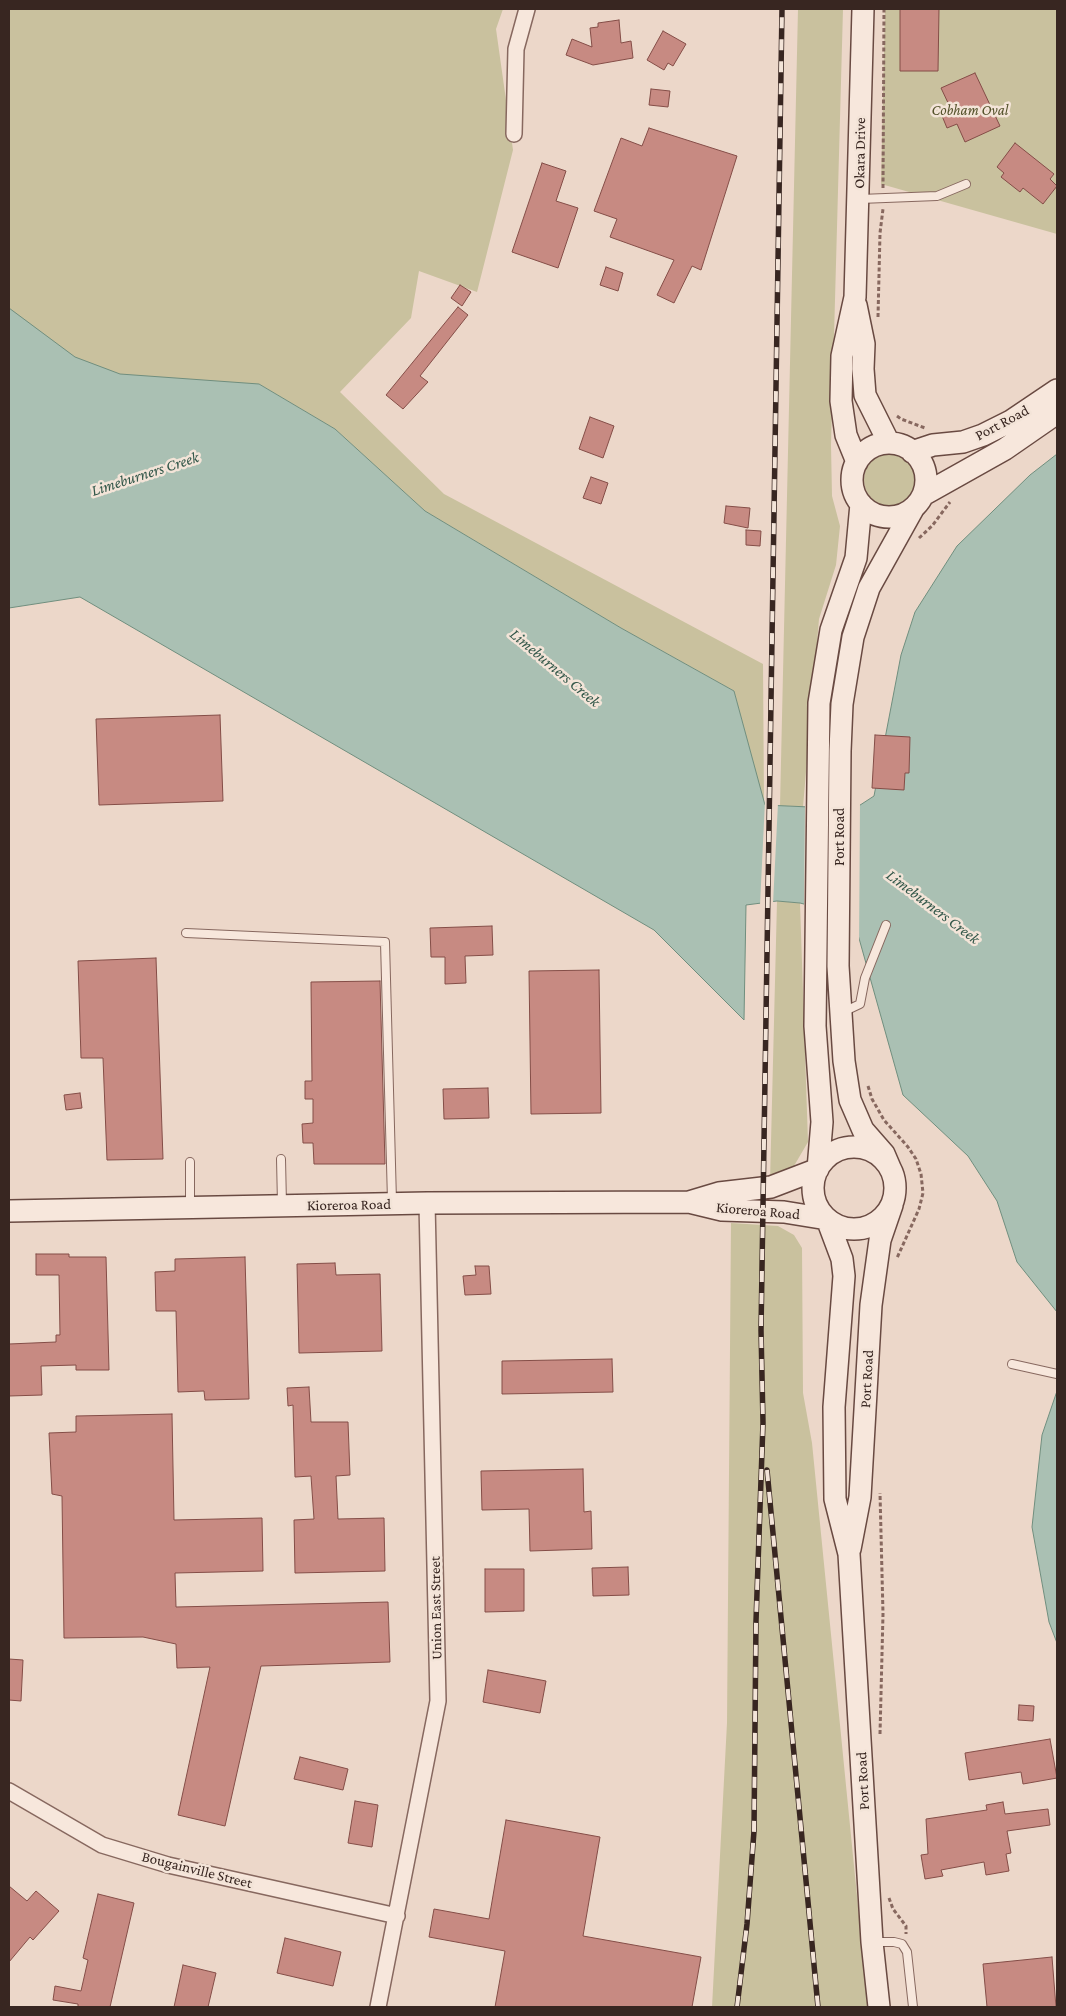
<!DOCTYPE html>
<html>
<head>
<meta charset="utf-8">
<style>
	body { margin:0 }
	#map { position:relative; width:1066px; height:2016px; overflow:hidden; background:#ecd7c9; font-family:"Crimson Pro",serif }
	canvas { display:block }
	.frame { position:absolute; inset:0; border:10px solid #382621; pointer-events:none }
</style>
</head>
<body>
<div id="map">
<canvas width="1066" height="2016"></canvas>
<div class="frame"></div>
</div>
<script>
const ctx = document.querySelector('canvas').getContext('2d');
ctx.lineJoin = 'round';
function paint(path, color) { ctx.fillStyle = color; ctx.fill(path, 'evenodd'); }
const toPath = rows => new Path2D(rows.map(r => 'M' + r).join(''));
function stroke(path, color, width, dash) { ctx.strokeStyle = color; ctx.lineWidth = width; ctx.lineCap = dash ? 'butt' : 'round'; ctx.setLineDash(dash || []); ctx.stroke(path); }
function drawText(font, color, halo, rows, align = 'center') {
  ctx.font = font + ' "Crimson Pro",serif'; ctx.lineWidth = 5; ctx.setLineDash([]); ctx.textBaseline = 'middle'; ctx.strokeStyle = halo; ctx.fillStyle = color; for (const [text, x, y, turn = 0] of rows) {
    ctx.save(); ctx.translate(x, y); ctx.rotate((+turn || 0) * Math.PI / 180); ctx.textAlign = isNaN(turn) ? turn : align; if (halo) ctx.strokeText(text, 0, 0); ctx.fillText(text, 0, 0); ctx.restore();
  }
}
const green = toPath([
	[9,9,503,9,496,29,513,150,477,292,419,271,411,318,340,392,444,494,763,664,764,805,734,691,621,628,425,511,335,429,259,384,9,437],
	[798,9,843,9,831,445,832,496,840,526,836,565,819,619,803,807,780,806],
	[885,9,1057,9,1057,234,881,184],
	'864 480a26 26 0 1 1 52 0a26 26 0 1 1-52 0Z',
	[777,901,800,903,808,1142,791,1171,770,1182],
	[731,1223,778,1226,794,1235,802,1248,803,1393,812,1443,868,2007,712,2007,727,1723]
]);
const water = toPath([
	[9,308,75,357,120,374,259,384,335,429,425,511,621,628,734,691,765,805,854,809,874,796,901,655,915,612,957,546,1030,475,1057,454,1057,1312,1017,1262,997,1201,968,1156,903,1095,853,917,800,903,777,901,746,905,744,1020,654,930,80,597,9,608,9,308],
	[1057,1391,1057,1643,1049,1622,1032,1527,1042,1435,1057,1391]
]);
const pier = toPath([
	[765,801,778,803,773,904,760,905],
	[860,802,859,949,851,919,804,906,805,804,854,806]
]);
const building = toPath([
	[900,9,939,9,938,71,900,71,900,9],
	[619,20,621,43,631,41,633,58,593,65,566,55,572,39,592,47,590,28,598,27,598,23,619,20],
	[663,31,686,44,673,66,668,63,664,70,647,60,663,31],
	[975,73,1000,126,965,142,957,124,947,128,940,111,950,107,941,88,975,73],
	[651,89,670,91,668,107,649,105,651,89],
	[649,128,737,156,701,270,692,266,674,303,657,295,674,260,610,237,617,219,594,211,621,138,642,146,649,128],
	[1015,143,1054,174,1050,179,1057,186,1043,204,1023,188,1020,192,1001,177,1004,173,997,167,1015,143],
	[542,163,566,171,556,201,578,208,558,268,512,252,542,163],
	[606,267,623,273,618,291,600,285,606,267],
	[460,285,471,292,462,306,451,298,460,285],
	[458,307,468,315,420,376,428,382,403,409,386,395,458,307],
	[590,417,614,426,603,458,579,449,590,417],
	[591,477,608,483,601,504,583,498,591,477],
	[726,506,750,508,748,528,724,523,726,506],
	[746,530,761,531,760,546,746,545,746,530],
	[220,715,223,801,99,805,96,719,220,715],
	[875,735,910,737,909,773,905,773,904,790,872,788,875,735],
	[492,926,493,955,465,956,466,983,445,984,445,957,431,957,430,928,492,926],
	[156,958,163,1159,107,1160,103,1058,81,1058,78,961,156,958],
	[599,970,601,1113,531,1114,529,971,599,970],
	[380,981,385,1164,314,1164,313,1143,303,1143,302,1124,313,1123,313,1099,305,1099,305,1081,312,1081,311,982,380,981],
	[488,1088,489,1118,444,1119,443,1089,488,1088],
	[80,1093,82,1108,66,1110,64,1095,80,1093],
	[36,1254,69,1254,69,1257,106,1257,109,1370,76,1370,76,1365,41,1366,42,1395,9,1396,9,1344,56,1342,56,1335,60,1335,59,1275,36,1275,36,1254],
	[245,1257,249,1399,205,1400,204,1391,178,1392,176,1311,156,1311,155,1272,175,1271,175,1259,245,1257],
	[335,1263,336,1275,380,1274,382,1351,299,1353,297,1264,335,1263],
	[475,1266,489,1266,491,1294,465,1295,463,1276,476,1275,475,1266],
	[612,1359,613,1392,502,1394,502,1361,612,1359],
	[309,1387,311,1422,348,1422,350,1475,336,1476,338,1519,384,1518,385,1571,295,1573,294,1520,314,1519,311,1476,295,1477,293,1405,288,1406,287,1388,309,1387],
	[172,1414,174,1520,262,1518,263,1571,175,1573,176,1607,388,1602,390,1662,261,1666,225,1826,178,1815,210,1667,177,1668,176,1644,143,1637,64,1638,62,1496,52,1494,49,1433,76,1432,76,1416,172,1414],
	[583,1469,584,1512,591,1511,592,1549,530,1551,529,1509,482,1510,481,1471,583,1469],
	[628,1567,629,1595,593,1596,592,1568,628,1567],
	[485,1569,524,1569,524,1611,485,1612,485,1569],
	[9,1659,23,1660,21,1701,9,1700,9,1659],
	[488,1670,546,1681,540,1713,483,1702,488,1670],
	[1019,1705,1034,1706,1033,1721,1018,1720,1019,1705],
	[1050,1739,1057,1778,1023,1784,1021,1772,969,1780,965,1753,1050,1739],
	[300,1757,348,1769,343,1790,294,1779,300,1757],
	[355,1801,378,1805,372,1847,348,1843,355,1801],
	[1003,1802,1005,1814,1048,1809,1050,1825,1007,1831,1011,1853,1006,1854,1009,1871,986,1875,984,1862,941,1870,943,1876,925,1879,921,1855,928,1854,926,1819,987,1810,986,1805,1003,1802],
	[506,1820,600,1837,583,1936,701,1957,692,2007,495,2007,505,1951,429,1937,434,1909,489,1919,506,1820],
	[9,1886,27,1901,36,1891,59,1911,33,1940,30,1937,9,1962,9,1886],
	[98,1894,134,1903,110,2007,78,2007,78,2004,53,2000,55,1986,81,1991,88,1960,83,1958,98,1894],
	[285,1938,341,1952,333,1986,277,1973,285,1938],
	[1052,1957,1056,2007,987,2007,983,1964,1052,1957],
	[183,1965,216,1973,208,2007,174,2007,183,1965]
]);
const path = toPath([
	[883,188,884,9],
	[878,317,880,233,883,209],
	[897,416,901,419,925,428],
	[919,538,932,526,950,502],
	[868,1086,872,1099,884,1120,908,1147,916,1159,921,1174,923,1193,919,1209,897,1258],
	[880,1734,883,1614,880,1493],
	[889,1898,893,1909,906,1926,906,1934]
]);
const service = toPath([
	[860,199,937,196,966,184],
	[186,933,385,942,392,1201],
	[843,1012,860,1004,865,978,886,925],
	[281,1159,282,1204],
	[190,1162,190,1206],
	[1012,1364,1057,1374],
	[874,1942,894,1942,902,1944,907,1952,913,2007]
]);
const minor = toPath([
	[514,134,516,49,527,9],
	[9,1791,102,1845,168,1865,397,1916],
	[378,2007,438,1701,427,1203]
]);
const secondary = toPath([
	[856,305,864,344,863,369,865,395,889,443],
	'852 480a37 37 0 1 1 74 0a37 37 0 1 1-74 0Z',
	[912,452,933,445,963,442,983,435,1011,421,1057,390],
	[857,462,846,435,841,401,842,356,855,297,863,9],
	[923,495,1005,449,1057,413],
	'813 1188a41 41 0 1 1 82 0a41 41 0 1 1-82 0Z',
	[890,1168,884,1154,863,1130,850,1100,844,1061,838,966,840,751,842,704,853,637,869,588,913,509],
	[689,1202,719,1193,771,1187,818,1169,822,1122,815,1026,819,703,831,630,856,558,861,504],
	[9,1211,427,1203,689,1202,722,1210,784,1212,827,1219,842,1259,844,1276,834,1407,835,1499,849,1554,872,1942,879,2007],
	[850,1549,860,1497,871,1305,880,1240,892,1205]
]);
const rail = toPath([
	[767,1470,818,2007],
	[737,2007,747,1924,754,1831,756,1621,763,1423,761,1330,782,9]
]);
const parkNames = [
	["Cobham Oval",970,110]
];
const streetNames = [
	["Okara Drive",860,153,-89],
	["Port Road",1002,423,-28],
	["Port Road",839,837,-90],
	["Kioreroa Road",349,1205,-1],
	["Kioreroa Road",758,1211,5],
	["Port Road",867,1379,-87],
	["Union East Street",436,1608,-91],
	["Port Road",863,1781,-93],
	["Bougainville Street",197,1870,14]
];
const waterNames = [
	["Limeburners Creek",145,474,-18],
	["Limeburners Creek",555,668,40],
	["Limeburners Creek",933,907,37]
];
paint(green, '#c9c19e');
paint(water, '#aac0b3');
stroke(water, '#708e7e', 1);
paint(pier, '#ecd7c9');
paint(building, '#c78a82');
stroke(building, '#844d47', 1);
stroke(service, '#87685f', 10);
stroke(minor, '#87685f', 18);
stroke(secondary, '#694a42', 24);
stroke(path, '#87685f', 3, [4, 2.5]);
stroke(service, '#f7e7dc', 8);
stroke(minor, '#f7e7dc', 15);
stroke(secondary, '#f7e7dc', 21);
stroke(rail, '#382621', 5.5);
stroke(rail, '#f3e4d8', 4, [11]);
drawText('italic 15px', '#53512a', '#f3e4d8', parkNames);
drawText('15px', '#382621', '#f3e4d8', streetNames);
drawText('italic 16px', '#325749', '#f3e4d8', waterNames);
</script>
</body>
</html>
